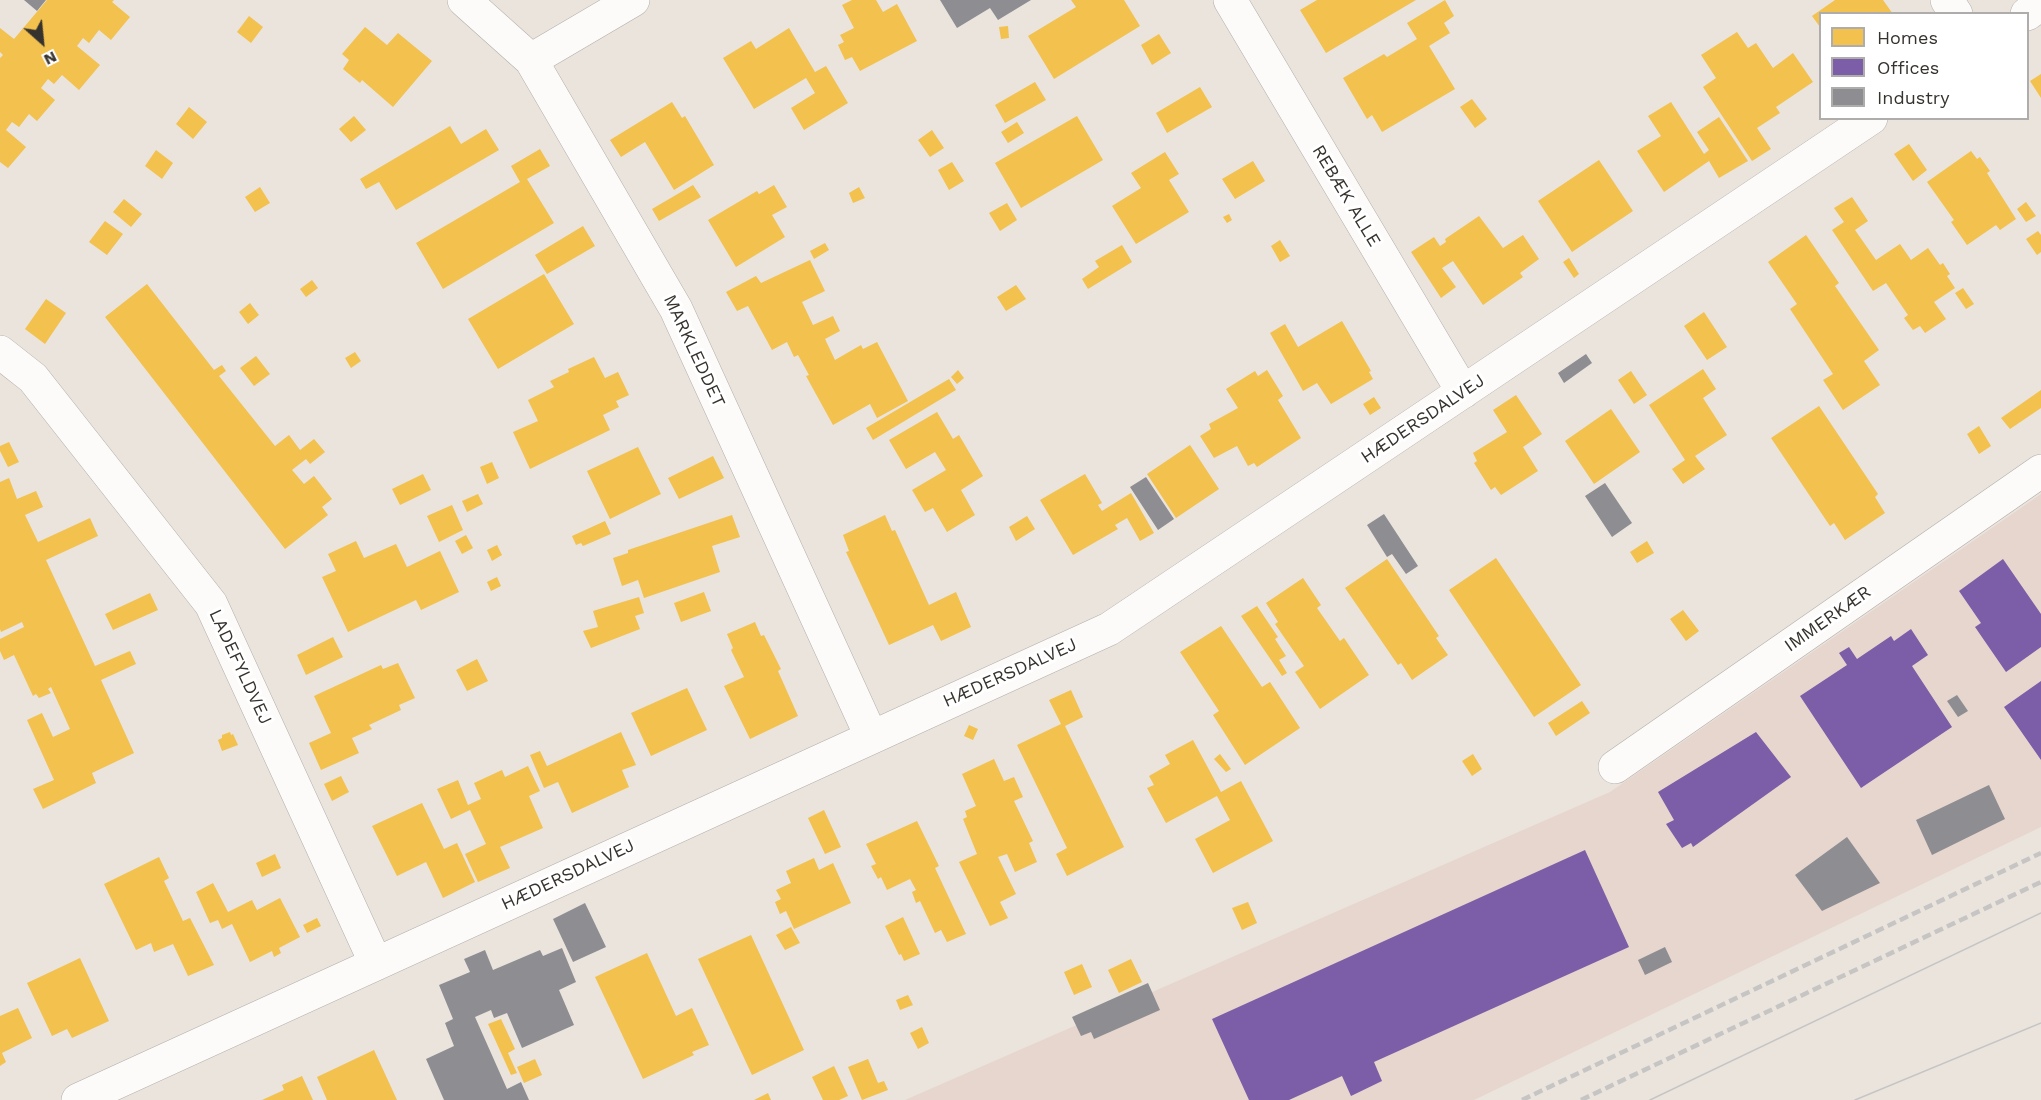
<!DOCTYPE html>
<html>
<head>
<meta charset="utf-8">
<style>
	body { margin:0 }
	#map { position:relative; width:2041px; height:1100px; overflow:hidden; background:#eae4dd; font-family:"Work Sans",sans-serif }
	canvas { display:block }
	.legend { position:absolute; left:1819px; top:12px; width:210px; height:108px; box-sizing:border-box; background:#fff; border:2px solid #afadab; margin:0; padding:8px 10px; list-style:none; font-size:18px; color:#36322d }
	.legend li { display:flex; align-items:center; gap:12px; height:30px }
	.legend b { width:30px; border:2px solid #afadab }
	.north { position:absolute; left:12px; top:12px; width:60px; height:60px; -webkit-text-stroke:4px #fff; paint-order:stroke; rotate:153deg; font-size:16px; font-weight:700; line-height:24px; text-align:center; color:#36322d }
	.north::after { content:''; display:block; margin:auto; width:21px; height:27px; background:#36322d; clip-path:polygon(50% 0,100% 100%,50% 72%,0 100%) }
</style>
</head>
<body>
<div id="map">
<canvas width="2041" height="1100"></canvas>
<ul class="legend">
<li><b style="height:16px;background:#f2c14e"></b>Homes</li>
<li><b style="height:16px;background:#7b5ea7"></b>Offices</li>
<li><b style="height:16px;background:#8d8d92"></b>Industry</li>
</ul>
<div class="north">N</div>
</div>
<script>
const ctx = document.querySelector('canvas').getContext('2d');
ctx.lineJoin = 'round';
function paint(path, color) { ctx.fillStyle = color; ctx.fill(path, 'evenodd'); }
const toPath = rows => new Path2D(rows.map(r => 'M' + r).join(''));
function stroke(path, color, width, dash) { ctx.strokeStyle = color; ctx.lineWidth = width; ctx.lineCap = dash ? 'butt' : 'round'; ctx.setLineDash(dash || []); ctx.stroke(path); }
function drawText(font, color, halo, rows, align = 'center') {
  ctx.font = font + ' "Work Sans",sans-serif'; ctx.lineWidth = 6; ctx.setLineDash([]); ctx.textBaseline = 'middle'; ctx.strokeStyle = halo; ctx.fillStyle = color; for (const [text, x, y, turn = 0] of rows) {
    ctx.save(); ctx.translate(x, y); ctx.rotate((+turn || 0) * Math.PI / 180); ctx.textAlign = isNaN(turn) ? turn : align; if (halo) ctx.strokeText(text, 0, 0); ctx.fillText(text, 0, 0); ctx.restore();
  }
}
const industrial = toPath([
	[2041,494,2041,827,1474,1100,905,1100,1610,792]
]);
const homes = toPath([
	[47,0,114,0,112,2,130,17,111,40,99,30,89,43,83,38,77,46,100,65,79,90,62,75,54,84,48,79,41,88,55,100,37,121,29,114,19,127,12,122,6,130,26,147,8,168,0,162,0,58,3,55,0,52,0,28,14,39],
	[852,0,876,0,883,12,897,4,917,41,860,71,852,57,845,60,838,45,844,42,840,35,854,28,842,5],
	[1071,0,1124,0,1140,26,1054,79,1028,36,1076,7],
	[1317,0,1416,0,1326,53,1300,10],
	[1445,0,1454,16,1444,23,1450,33,1429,46,1455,89,1382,132,1372,115,1367,119,1343,78,1384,54,1387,57,1417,39,1407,23],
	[1835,0,1883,0,1893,14,1820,14,1820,27,1812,16],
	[249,16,263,27,251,43,237,32],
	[1008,26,1009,38,1001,39,999,27],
	[365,27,387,45,398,33,432,61,393,107,362,80,360,83,343,69,349,60,342,54],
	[789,28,815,72,826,66,848,103,804,130,791,108,815,93,806,78,754,109,723,58,751,41,756,49],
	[1737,32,1748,48,1756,43,1773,68,1793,53,1813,82,1776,107,1780,113,1757,128,1771,149,1752,161,1703,87,1716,78,1701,55],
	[1159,34,1171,53,1152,65,1141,45],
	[2041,74,2041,98,2030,81],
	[1035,82,1046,100,1005,123,995,105],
	[1200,87,1212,107,1167,133,1156,113],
	[1472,99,1487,119,1475,128,1460,107],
	[672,102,682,118,685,116,714,165,674,190,645,142,621,157,610,140],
	[1671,102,1704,154,1709,150,1697,132,1719,117,1748,161,1719,178,1709,161,1664,192,1637,151,1661,136,1648,116],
	[189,107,207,122,193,139,176,124],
	[354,116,366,130,351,142,339,129],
	[1077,116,1103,160,1021,208,995,163],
	[1017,122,1024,133,1008,143,1001,132],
	[450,126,461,144,486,129,499,150,396,210,379,182,366,189,360,179],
	[932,130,944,148,930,157,918,140],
	[1909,144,1927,170,1913,181,1894,154],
	[540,149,550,166,527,179,554,223,443,289,416,243,520,182,511,166],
	[156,150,173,163,162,179,145,166],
	[1971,151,1977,159,1980,157,1990,171,1987,173,2016,219,2000,230,1996,225,1967,245,1951,222,1954,220,1927,182],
	[1165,152,1179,174,1169,180,1189,212,1136,244,1112,206,1141,188,1131,173],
	[1599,160,1633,211,1572,252,1538,201],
	[1253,161,1265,181,1235,199,1222,179],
	[952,162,964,181,949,190,938,170],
	[693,185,701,197,659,221,652,209],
	[774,185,787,207,772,215,785,237,736,267,708,220,757,191,759,194],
	[260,187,270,203,255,212,245,197],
	[859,187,865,198,853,203,849,193],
	[1852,197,1868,221,1855,230,1876,260,1900,244,1911,260,1928,248,1940,265,1943,263,1950,274,1947,276,1955,288,1934,302,1946,319,1925,333,1920,326,1913,330,1904,318,1908,315,1886,283,1873,291,1832,230,1844,222,1834,208],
	[124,199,142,214,131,227,113,212],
	[2026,202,2036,216,2026,222,2017,209],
	[1007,203,1017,220,1000,231,989,213],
	[1229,214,1232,220,1227,223,1223,217],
	[1479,216,1503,248,1523,235,1539,259,1520,273,1523,277,1483,305,1453,261,1442,268,1456,287,1441,298,1411,252,1434,237,1440,246,1446,242,1445,239],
	[105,221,123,234,107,255,89,242],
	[583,226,595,246,547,274,535,255],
	[2038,231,2041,235,2041,252,2037,255,2026,239],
	[1806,235,1839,283,1835,286,1879,350,1864,361,1880,385,1843,410,1823,380,1833,374,1790,309,1797,304,1768,262],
	[1280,240,1290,256,1280,262,1271,246],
	[825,243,829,250,814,259,810,251],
	[1122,245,1132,262,1088,289,1082,279,1099,267,1095,261],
	[1569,258,1579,274,1574,278,1563,262],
	[810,260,825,291,802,302,813,325,833,316,840,331,825,339,835,360,861,345,863,349,877,342,908,401,877,418,870,404,833,425,806,376,809,375,798,355,794,357,787,342,772,350,748,306,737,311,726,292,756,276,761,283],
	[544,274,574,324,498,369,468,319],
	[312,280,318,288,306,297,300,289],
	[147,284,214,370,222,365,226,371,219,376,275,446,289,435,300,450,314,439,325,452,310,464,306,459,292,470,304,484,314,476,332,499,322,507,328,515,285,549,105,317],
	[1016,285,1026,299,1006,311,997,297],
	[1963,288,1974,304,1966,309,1955,293],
	[46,299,66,313,45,344,25,329],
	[250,303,259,315,248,324,239,312],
	[1704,312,1727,347,1707,360,1684,326],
	[1342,321,1371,371,1369,372,1373,379,1331,404,1317,383,1303,391,1270,333,1285,324,1298,347],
	[355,352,361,361,351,368,345,358],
	[256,356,270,374,254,386,240,368],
	[594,357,605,378,618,372,629,395,616,401,619,407,603,415,610,430,530,469,513,432,538,421,528,400,554,387,550,381,569,372,568,369],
	[1703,369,1716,389,1703,398,1727,435,1695,456,1705,469,1683,484,1672,469,1685,460,1649,405],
	[958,370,964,378,957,384,951,377],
	[1267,370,1283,396,1278,400,1301,438,1257,467,1254,463,1248,466,1237,446,1214,458,1200,436,1211,429,1209,424,1238,408,1226,389,1255,371,1258,376],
	[1631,371,1647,395,1634,404,1618,380],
	[949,379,956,390,873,440,866,428],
	[2041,390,2041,408,2010,429,2001,418],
	[1516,395,1542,434,1523,447,1538,471,1501,495,1495,487,1491,490,1474,463,1477,461,1473,453,1507,432,1493,410],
	[1374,397,1381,408,1370,415,1363,404],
	[1819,406,1878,494,1875,497,1885,513,1845,540,1834,523,1830,526,1771,438],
	[1611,409,1640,452,1594,484,1565,441],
	[937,412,953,439,959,435,983,476,961,490,975,515,947,532,933,508,925,512,912,490,946,470,935,452,906,469,889,440],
	[1979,426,1991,446,1979,454,1967,434],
	[9,442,19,462,8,467,0,451,0,446],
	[1190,445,1219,489,1176,518,1147,474],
	[638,447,661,494,610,519,587,471],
	[713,456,724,478,679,499,668,478],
	[492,462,499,478,487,484,480,467],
	[423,474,431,490,400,505,392,489],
	[1085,474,1102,503,1098,505,1102,511,1131,493,1154,533,1140,541,1127,518,1115,525,1118,529,1073,555,1040,500],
	[9,478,17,499,36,491,43,507,25,515,38,542,90,518,98,536,46,560,95,666,130,651,136,664,101,680,134,753,92,773,96,783,43,809,33,789,54,780,27,720,42,713,53,737,70,729,51,687,48,689,51,693,39,698,36,694,33,696,14,655,4,660,0,651,0,639,24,627,22,622,1,632,0,629,0,482],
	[478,494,483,504,467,512,462,501],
	[452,505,463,530,439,542,427,516],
	[732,515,740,537,712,546,720,572,644,598,638,580,622,586,613,558,628,553,628,550],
	[885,515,892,531,895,530,929,605,956,592,971,627,941,641,933,625,889,645,846,552,849,551,843,535],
	[1027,516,1035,529,1016,541,1009,527],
	[605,521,611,534,583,546,581,543,576,545,572,536],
	[466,535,473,548,462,554,455,541],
	[356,541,364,558,396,544,407,567,440,551,459,592,421,610,416,600,348,632,322,577,336,571,328,554],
	[1647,541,1654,553,1637,563,1630,552],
	[497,545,502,555,492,561,487,550],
	[1496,558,1581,685,1534,717,1449,590],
	[1387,559,1439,636,1436,638,1448,655,1412,680,1401,663,1398,665,1345,588],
	[497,577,501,586,491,591,487,582],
	[1303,578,1321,605,1317,608,1340,641,1344,638,1369,675,1320,709,1295,672,1304,666,1275,624,1278,622,1266,603],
	[704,592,711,611,681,622,674,603],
	[150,593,158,610,113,630,105,614],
	[639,597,644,613,635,616,640,629,591,648,583,631,598,627,593,611],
	[1257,606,1278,637,1275,639,1286,656,1279,660,1287,673,1282,676,1241,616],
	[1683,610,1699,631,1686,641,1670,619],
	[755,622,761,636,764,635,781,669,778,671,798,716,750,739,724,686,744,677,731,650,733,648,727,634],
	[1221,626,1262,687,1270,682,1300,728,1245,765,1213,715,1219,711,1180,652],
	[333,637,343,657,306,675,297,655],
	[477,659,488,681,467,691,456,670],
	[398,663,415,698,399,705,401,710,369,725,372,729,352,738,359,753,321,770,309,743,331,733,314,696,381,665,383,669],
	[687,688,707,730,651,756,631,713],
	[1071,690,1083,717,1065,726,1124,847,1067,876,1056,854,1067,848,1017,745,1061,724,1049,700],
	[1582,701,1590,713,1556,736,1548,723],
	[969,725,978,729,973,740,964,736],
	[230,732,231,735,233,734,238,745,222,751,218,740,222,738,222,735],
	[621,732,636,765,622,770,629,787,572,813,558,782,544,788,530,755,540,751,547,766],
	[1193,740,1221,792,1241,781,1273,841,1213,873,1195,839,1230,820,1217,796,1166,823,1147,788,1154,785,1149,776,1170,764,1165,755],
	[1220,754,1231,769,1226,772,1214,759],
	[1473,754,1482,769,1472,776,1462,761],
	[994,759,1004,781,1014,777,1023,797,1014,801,1033,841,1029,843,1037,862,1015,872,1007,854,998,857,1016,894,1000,902,1008,918,990,926,959,862,977,854,963,819,967,817,965,811,976,806,962,774],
	[528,766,540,791,529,796,543,828,500,847,510,868,478,882,465,854,486,844,470,810,451,819,437,789,458,780,468,805,481,799,474,783,502,770,505,777],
	[341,776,349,792,332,801,324,784],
	[422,803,444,849,457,843,475,882,443,898,426,862,397,876,372,826],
	[824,810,841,847,825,854,808,818],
	[917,821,939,866,935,868,966,934,947,942,941,930,935,933,920,901,916,903,912,892,916,890,910,879,887,890,881,877,878,879,871,866,876,864,866,844],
	[275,854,281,868,262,877,256,863],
	[159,857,169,878,164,881,183,921,190,918,214,965,188,976,173,944,154,952,151,943,136,950,104,884],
	[814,858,819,870,833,863,851,903,794,929,786,911,780,914,775,902,781,899,776,890,791,883,786,871],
	[213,883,228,912,252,900,257,910,280,898,300,937,279,948,281,953,274,957,272,951,250,962,232,924,222,929,218,920,210,923,196,892],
	[1248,902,1257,923,1242,930,1232,908],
	[903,917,920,954,904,961,901,954,899,955,885,926],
	[317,918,321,926,307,933,303,925],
	[791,927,800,943,785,950,776,935],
	[751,935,804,1050,752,1075,698,959],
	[647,953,676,1016,692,1008,709,1045,692,1052,694,1055,643,1079,595,977],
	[80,958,109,1021,72,1038,67,1029,52,1036,27,983],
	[1131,959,1142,982,1119,993,1108,970],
	[1082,964,1092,987,1074,995,1064,972],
	[908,995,913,1005,900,1010,896,1000],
	[18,1008,32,1038,2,1053,6,1062,0,1066,0,1016],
	[501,1019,515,1049,508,1053,517,1073,511,1075,488,1024],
	[922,1027,929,1043,918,1049,910,1033],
	[374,1050,397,1100,327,1100,317,1077],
	[535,1059,542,1075,524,1083,517,1067],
	[868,1059,878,1083,884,1081,888,1090,862,1100,848,1067],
	[834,1066,848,1096,839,1100,823,1100,812,1077],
	[302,1076,313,1100,262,1100,284,1090,282,1085],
	[768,1093,771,1100,754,1100]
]);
const offices = toPath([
	[2003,559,2041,614,2041,647,2006,672,1975,627,1981,623,1959,591],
	[1911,629,1928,655,1912,666,1952,727,1861,788,1800,696,1847,665,1839,653,1849,647,1857,659,1891,636,1894,641],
	[2041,681,2041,760,2004,707],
	[1756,732,1791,777,1693,847,1691,843,1682,848,1666,824,1674,820,1658,792],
	[1585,850,1629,947,1374,1062,1382,1081,1351,1096,1342,1076,1289,1100,1249,1100,1212,1019]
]);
const industry = toPath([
	[24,0,46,0,37,11],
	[940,0,1031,0,998,20,990,8,957,28],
	[1586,354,1592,363,1564,383,1558,373],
	[1146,477,1174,519,1158,530,1130,487],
	[1605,483,1632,523,1612,537,1585,496],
	[1384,514,1418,566,1406,574,1392,554,1387,557,1367,525],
	[1957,695,1968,711,1958,717,1947,701],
	[1989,785,2005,819,1932,855,1916,820],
	[1847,837,1880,883,1822,911,1795,875],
	[585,903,606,947,573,962,553,919],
	[1665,947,1672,962,1645,975,1638,960],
	[562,948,576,982,559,990,574,1025,522,1048,507,1013,494,1018,491,1010,475,1017,507,1089,521,1082,529,1100,444,1100,426,1059,454,1046,445,1023,453,1019,439,985,470,972,464,959,485,950,493,970,540,950,543,956],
	[1148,983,1160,1010,1094,1039,1091,1032,1081,1036,1072,1017]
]);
const street = toPath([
	[464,0,531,60,676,309,871,736],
	[1230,0,1463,392],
	[1947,0,1956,14],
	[2027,14,2041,4],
	[531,60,633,0],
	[0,352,33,378,211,604,376,964],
	[1615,767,2041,471],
	[78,1100,1109,629,1871,118]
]);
const tram = toPath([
	[1650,1100,2041,913],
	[1855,1100,2041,1023]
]);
const rail = toPath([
	[1522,1100,2041,853],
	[1581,1100,2041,882]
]);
const streetNames = [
	["REBÆK ALLE",1346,196,59],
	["MARKLEDDET",694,351,65],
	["HÆDERSDALVEJ",1423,419,-34],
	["IMMERKÆR",1828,619,-35],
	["LADEFYLDVEJ",240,667,65],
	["HÆDERSDALVEJ",1010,673,-24],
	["HÆDERSDALVEJ",568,875,-25]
];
paint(industrial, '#e6d6ce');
paint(homes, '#f2c14e');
paint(offices, '#7b5ea7');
paint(industry, '#8d8d92');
stroke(street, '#b2aea8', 34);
stroke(street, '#fcfbfa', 33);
stroke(tram, '#c6c5c4', 1.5);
stroke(rail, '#c6c5c4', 4.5, [9, 4.5]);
drawText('18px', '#36322d', '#fff', streetNames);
</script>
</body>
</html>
